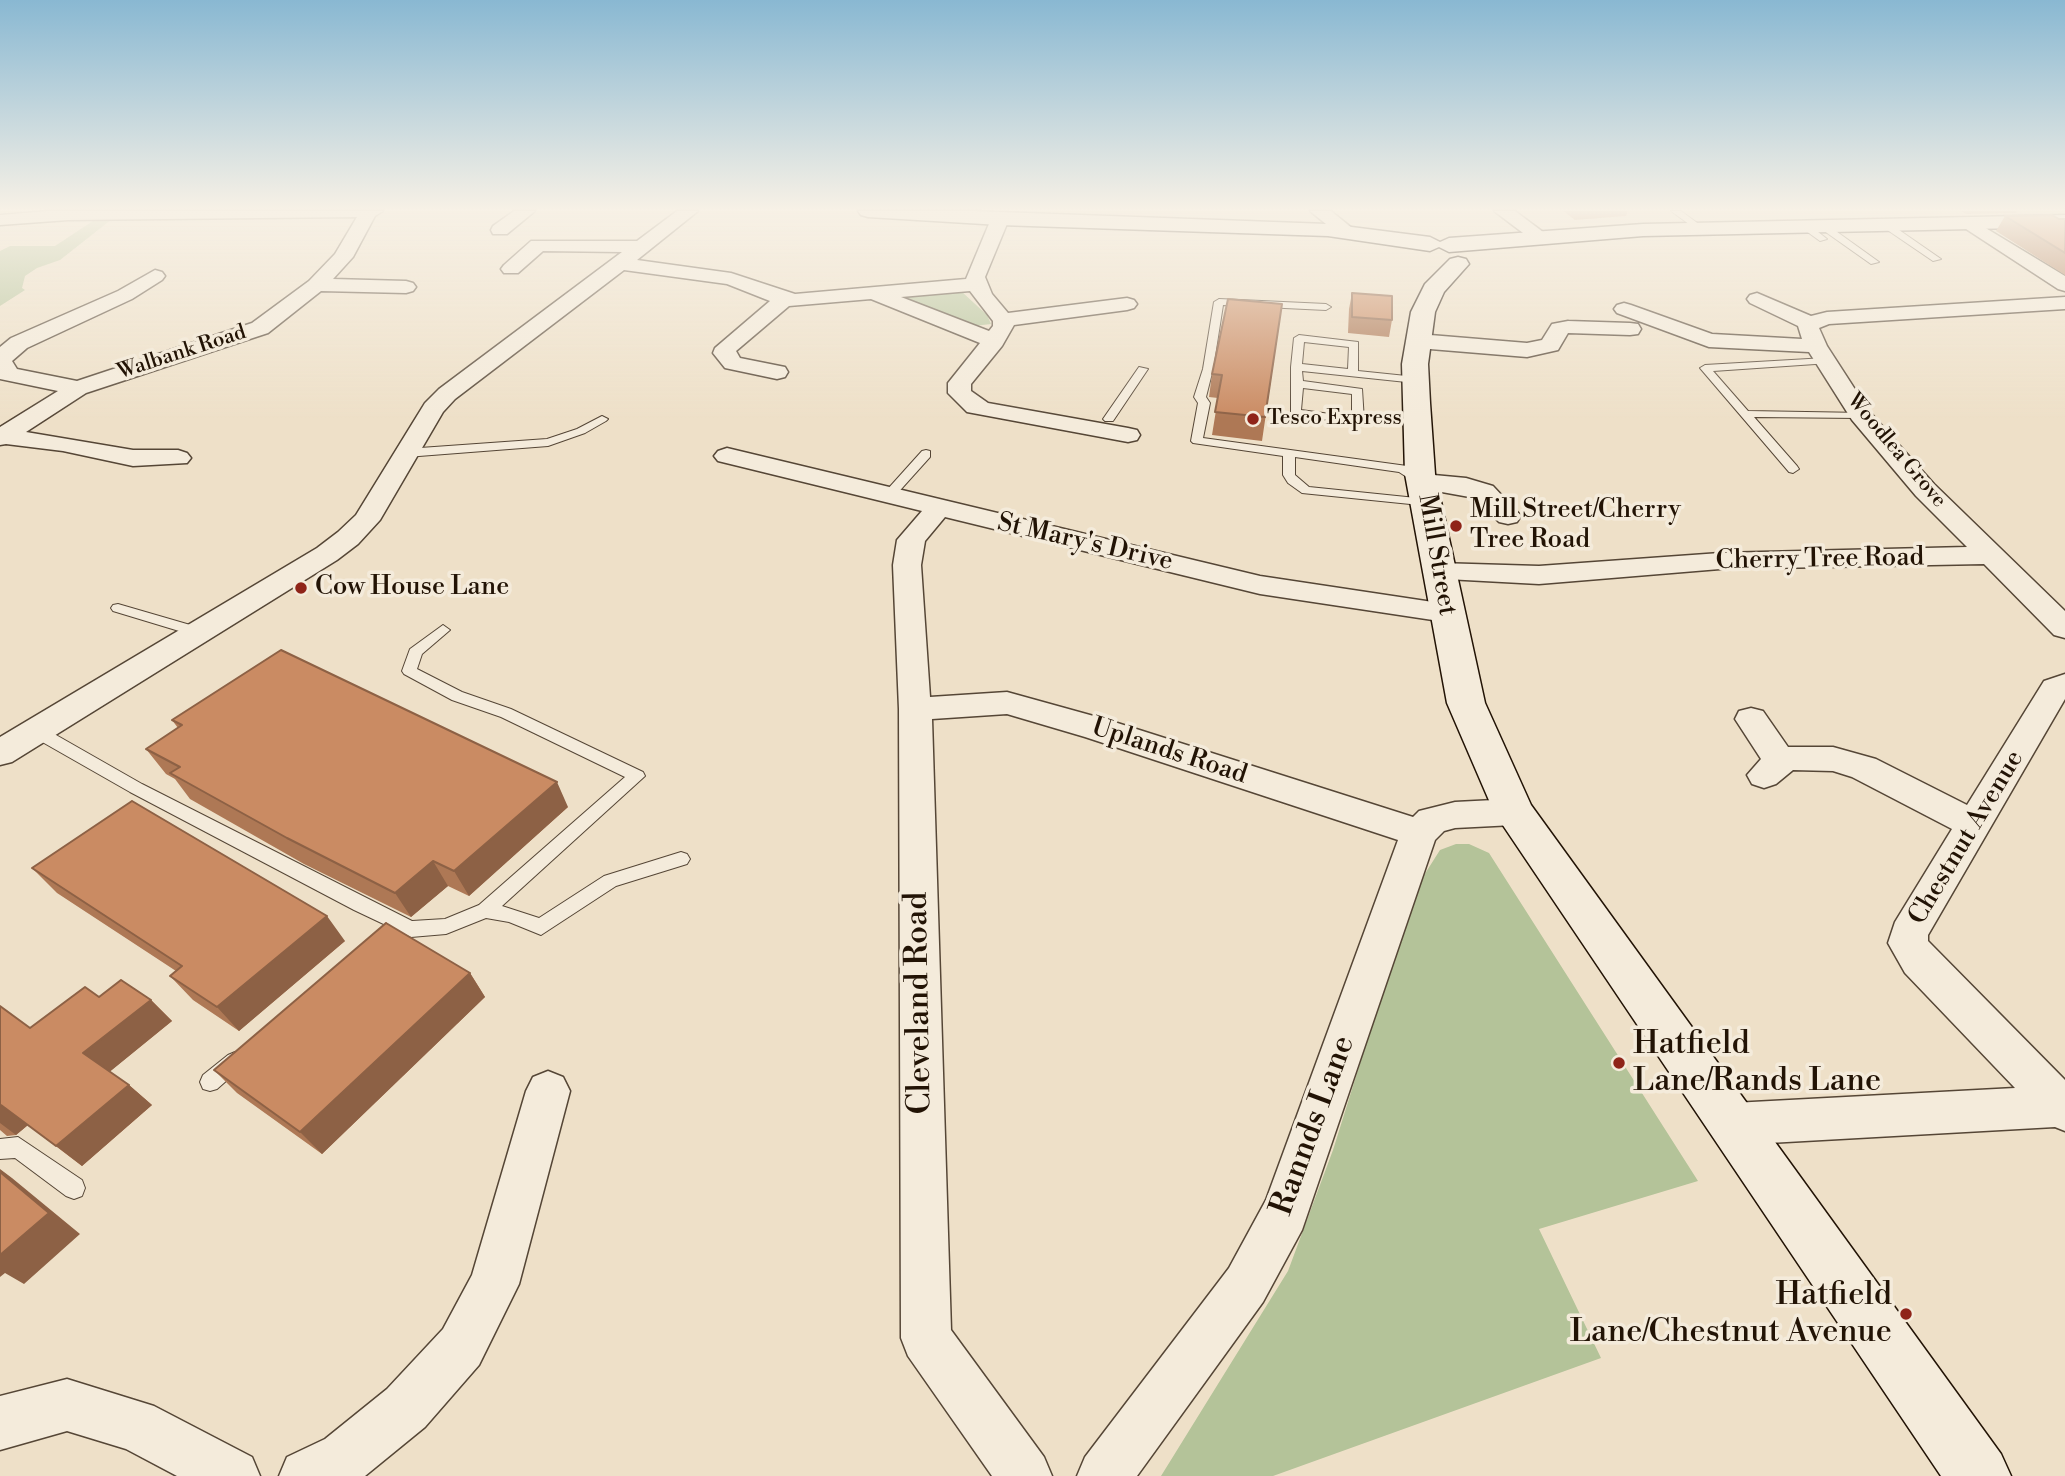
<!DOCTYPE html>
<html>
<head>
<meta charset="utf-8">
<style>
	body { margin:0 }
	canvas { display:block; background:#eee0c8 }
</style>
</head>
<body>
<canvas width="2065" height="1476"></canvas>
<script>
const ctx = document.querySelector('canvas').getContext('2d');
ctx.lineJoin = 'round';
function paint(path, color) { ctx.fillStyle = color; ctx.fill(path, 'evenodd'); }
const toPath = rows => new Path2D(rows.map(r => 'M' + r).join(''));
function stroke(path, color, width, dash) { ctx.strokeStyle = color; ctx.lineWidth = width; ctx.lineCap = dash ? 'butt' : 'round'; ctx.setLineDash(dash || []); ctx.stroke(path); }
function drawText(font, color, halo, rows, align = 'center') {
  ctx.font = font + ' "Libre Bodoni",serif'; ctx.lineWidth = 7; ctx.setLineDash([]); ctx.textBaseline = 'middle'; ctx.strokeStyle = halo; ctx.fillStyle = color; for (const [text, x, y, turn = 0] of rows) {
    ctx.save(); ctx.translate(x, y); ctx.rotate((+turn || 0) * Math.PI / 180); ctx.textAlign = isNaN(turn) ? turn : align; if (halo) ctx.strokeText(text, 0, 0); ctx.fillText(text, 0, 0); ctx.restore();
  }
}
const green = toPath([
	[96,219,112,219,60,260,37,268,25,276,22,288,25,290,0,306,0,251,10,246,55,246],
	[961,291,987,315,991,324,974,326,899,299,903,294],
	[1456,844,1469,844,1489,853,1698,1181,1539,1229,1601,1358,1273,1476,1161,1476,1288,1271,1333,1150,1414,891,1440,850]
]);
const lane = toPath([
	[1671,211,1681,211,1704,228,1697,230,1671,211],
	[1883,223,1889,223,1941,259,1933,261,1883,227,1883,223],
	[1802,224,1808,224,1827,239,1820,241,1802,228,1802,224],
	[1820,224,1826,224,1879,262,1871,264,1820,228,1820,224],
	[1219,299,1326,304,1331,307,1326,310,1223,305,1213,369,1206,397,1210,403,1203,438,1407,466,1424,477,1424,483,1416,483,1399,472,1295,457,1295,475,1309,487,1426,499,1430,500,1430,506,1302,493,1288,483,1283,475,1283,456,1193,443,1191,441,1198,403,1194,397,1203,369,1214,302,1219,299],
	[1299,335,1358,342,1358,371,1416,377,1421,380,1416,383,1302,371,1303,381,1362,389,1364,421,1358,424,1291,415,1291,367,1294,338,1299,335],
	[1304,342,1349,347,1348,369,1302,364,1304,342],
	[1303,388,1352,394,1352,417,1301,410,1303,388],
	[1826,358,1831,361,1830,363,1713,371,1748,411,1864,413,1864,417,1860,418,1754,417,1797,466,1799,469,1793,473,1789,472,1700,368,1705,365,1826,358],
	[1139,367,1148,369,1113,421,1105,421,1103,419,1139,367],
	[602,416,608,419,606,421,585,433,548,446,406,457,400,453,406,449,547,439,577,429,602,416],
	[926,450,930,451,930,457,894,497,886,497,886,491,922,451,926,450],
	[118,604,204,629,206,632,199,637,113,611,111,608,113,605,118,604],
	[443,625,450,630,422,654,417,669,462,692,511,709,643,772,645,776,502,906,539,918,604,876,681,852,687,854,690,859,687,864,616,886,541,935,509,922,486,918,446,934,411,937,354,910,130,792,30,735,28,731,30,727,42,727,142,784,412,921,445,919,479,905,625,777,501,717,452,700,404,674,402,671,410,649,443,625],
	[235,1052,242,1055,245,1061,242,1067,217,1089,210,1091,203,1089,200,1082,203,1075,228,1055,235,1052],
	[18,1137,82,1180,85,1188,82,1196,74,1199,66,1196,15,1158,0,1159,0,1139,18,1137]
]);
const street = toPath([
	[48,211,383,211,375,216,353,257,333,279,406,281,413,283,416,287,413,291,406,293,321,291,268,333,86,393,26,432,133,450,178,450,187,453,191,458,187,463,133,466,63,451,6,444,0,445,0,427,58,391,0,379,0,347,11,338,118,291,155,270,162,272,165,276,162,280,132,299,27,348,12,361,17,369,77,381,252,323,309,281,335,254,357,217,68,220,0,225,0,215,48,211],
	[514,211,535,211,507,234,493,234,491,230,493,226,514,211],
	[677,211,698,211,637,260,731,273,795,294,966,279,991,219,1000,214,1006,215,1009,219,985,277,992,294,1008,313,1127,298,1134,300,1137,304,1134,308,1127,310,1014,325,1002,346,971,384,971,391,988,403,1128,428,1137,430,1140,435,1137,440,1128,442,967,412,948,393,948,383,980,343,871,299,789,306,736,351,740,358,785,367,788,372,785,377,777,379,725,368,713,353,715,348,770,301,727,284,624,270,455,399,443,412,380,520,358,544,337,560,12,762,0,765,0,737,317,548,338,532,356,515,425,403,439,389,622,252,543,251,518,273,504,273,501,269,504,265,531,241,637,241,677,211],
	[970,291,993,321,993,326,989,331,901,297,970,291],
	[1310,211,1331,211,1358,233,1356,237,1342,237,1310,211],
	[1494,211,1515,211,1551,238,1542,244,1535,242,1494,211],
	[1969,218,2065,276,2065,291,2058,289,1963,227,1960,223,1969,218],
	[1757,293,1811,316,1827,312,2065,297,2065,309,1829,324,1819,328,1827,346,1869,411,1891,436,1934,484,2065,611,2065,638,2054,635,1984,564,1720,569,1539,584,1428,578,1424,572,1428,566,1438,563,1539,566,1720,553,1967,547,1916,496,1852,420,1809,352,1709,347,1617,313,1614,309,1617,305,1624,303,1631,305,1712,334,1802,339,1798,326,1750,303,1747,299,1750,295,1757,293],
	[1568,321,1630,323,1638,324,1641,329,1638,334,1630,335,1568,333,1558,350,1527,357,1418,348,1410,346,1407,341,1410,336,1418,334,1527,343,1542,340,1552,324,1568,321],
	[727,448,1260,576,1446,604,1456,606,1461,613,1456,620,1446,622,1260,594,945,517,925,541,921,565,930,697,1007,692,1108,720,1413,817,1419,811,1455,802,1514,799,1527,803,1532,812,1527,821,1514,825,1455,828,1444,831,1435,840,1302,1230,1263,1302,1137,1476,1077,1476,1085,1457,1229,1268,1266,1200,1398,840,1085,737,1007,714,932,719,951,1330,1044,1457,1052,1476,992,1476,908,1356,901,1338,899,709,893,565,897,540,922,511,718,461,714,456,718,451,727,448],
	[1423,474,1466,478,1493,486,1521,516,1517,522,1508,524,1499,522,1475,498,1414,487,1410,482,1414,477,1423,474],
	[2065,674,2065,699,1928,935,1928,941,2065,1080,2065,1131,2055,1127,1733,1145,1717,1139,1711,1124,1717,1109,1733,1103,2015,1088,1905,973,1888,943,1895,922,1952,829,1852,777,1833,771,1793,770,1776,784,1764,788,1752,784,1747,775,1761,759,1735,719,1739,711,1751,708,1763,711,1788,747,1833,747,1876,759,1967,805,2044,681,2065,674],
	[548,1071,563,1077,570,1091,519,1284,479,1365,425,1427,365,1476,279,1476,287,1457,325,1439,387,1389,443,1329,472,1275,526,1091,533,1077,548,1071],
	[67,1379,154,1406,252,1457,260,1476,177,1476,126,1449,67,1431,0,1450,0,1396,67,1379]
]);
const secondary = toPath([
	[858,211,973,211,1328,224,1430,237,1440,242,1449,238,1643,224,2065,215,2065,227,1643,236,1449,252,1439,247,1430,251,1328,236,1000,225,868,217,861,215,858,211],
	[1458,257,1466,259,1469,264,1444,292,1435,312,1428,364,1430,403,1435,474,1485,703,1531,805,2001,1454,2011,1476,1941,1476,1494,812,1447,703,1405,474,1402,364,1411,312,1425,284,1450,259,1458,257]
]);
const wall = toPath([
	[1563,211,1628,211,1626,216,1575,220],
	[1961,211,2017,211,2016,213,1966,214],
	[2005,216,2065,219,2065,275,1996,231],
	[1352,293,1392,320,1389,337,1348,333,1349,309],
	[1282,304,1262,441,1212,435,1218,398,1209,397,1212,374],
	[172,720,568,807,469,896,448,886,411,917,304,864,190,799,175,779,166,774,146,749,178,728],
	[32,868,345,941,239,1031,193,1000,170,976,176,971,57,893],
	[470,973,485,997,322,1154,237,1093,214,1070],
	[99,997,151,1000,172,1021,109,1072,129,1085,152,1105,82,1166,28,1125,16,1135,7,1136,0,1130,0,1006,30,1028]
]);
const shadedWall = toPath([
	[557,782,568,807,469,896,454,871],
	[433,861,448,886,411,917,395,893],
	[327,916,345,941,239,1031,217,1007],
	[470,973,485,997,322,1154,300,1132],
	[151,1000,172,1021,107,1074,83,1053],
	[129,1085,152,1105,82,1166,56,1146],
	[1,1105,28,1125,16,1135,0,1123,0,1106],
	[0,1169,12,1178,80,1234,24,1284,5,1273,0,1277]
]);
const building = toPath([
	[2052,215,2059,219,2065,219,2065,253,2005,216,2052,215],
	[1352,293,1392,296,1392,320,1352,317,1352,293],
	[1228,299,1282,304,1265,417,1215,412,1222,375,1212,374,1228,299],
	[281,650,557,782,454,871,433,861,395,893,287,838,170,773,180,767,146,749,182,725,172,720,281,650],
	[132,801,327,916,217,1007,170,976,182,966,32,868,132,801],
	[386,923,470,973,300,1132,214,1070,386,923],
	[121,980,151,1000,83,1053,129,1085,56,1146,1,1105,0,1106,0,1006,30,1028,85,987,99,997,121,980],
	[0,1172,49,1213,0,1255,0,1172]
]);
const markers = [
	[1253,419,7,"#8f2418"],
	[1456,526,7,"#8f2418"],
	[301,588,7,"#8f2418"],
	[1619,1063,7,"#8f2418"],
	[1906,1314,7,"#8f2418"]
];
const farStreetnames = [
	["Walbank Road",182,353,-18],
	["Woodlea Grove",1896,451,50]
];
const farPoinames = [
	["Tesco Express",1267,419]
];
const poiNames = [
	["Mill Street/Cherry",1470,511],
	["Tree Road",1470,541],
	["Cow House Lane",315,588]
];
const streetNames = [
	["St Mary's Drive",1085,543,13],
	["Mill Street",1436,555,80],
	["Cherry Tree Road",1820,560,-1],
	["Uplands Road",1169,752,18],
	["Chestnut Avenue",1967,838,-59]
];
const nearStreetnames = [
	["Cleveland Road",920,1003,-91],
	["Rannds Lane",1314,1126,-70]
];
const nearPoinames = [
	["Hatfield",1633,1045],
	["Lane/Rands Lane",1633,1082],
	["Hatfield",1892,1296,"right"],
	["Lane/Chestnut Avenue",1892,1333,"right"]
];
paint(green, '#b4c399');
stroke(lane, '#554636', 2);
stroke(street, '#554636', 3);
stroke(secondary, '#221305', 3);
paint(lane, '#f4ebdb');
paint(street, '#f4ebdb');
paint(secondary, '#f4ebdb');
paint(wall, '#ae7855');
paint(shadedWall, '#8d6145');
paint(building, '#ca8b63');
stroke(building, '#8d6145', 2);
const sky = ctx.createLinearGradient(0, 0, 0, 418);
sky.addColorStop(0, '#89b8d2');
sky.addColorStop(0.5, '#f7f1e6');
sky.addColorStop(1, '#f7f1e600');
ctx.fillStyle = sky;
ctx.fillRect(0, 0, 2065, 418);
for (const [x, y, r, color] of markers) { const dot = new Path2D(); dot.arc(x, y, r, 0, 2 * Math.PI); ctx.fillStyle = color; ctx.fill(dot); stroke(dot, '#f4ebdb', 2.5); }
drawText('21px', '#221305', '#f4ebdb', farStreetnames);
drawText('21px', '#221305', '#f4ebdb', farPoinames, 'left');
drawText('26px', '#221305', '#f4ebdb', poiNames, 'left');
drawText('26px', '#221305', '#f4ebdb', streetNames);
drawText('32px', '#221305', '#f4ebdb', nearStreetnames);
drawText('32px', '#221305', '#f4ebdb', nearPoinames, 'left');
</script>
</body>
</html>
